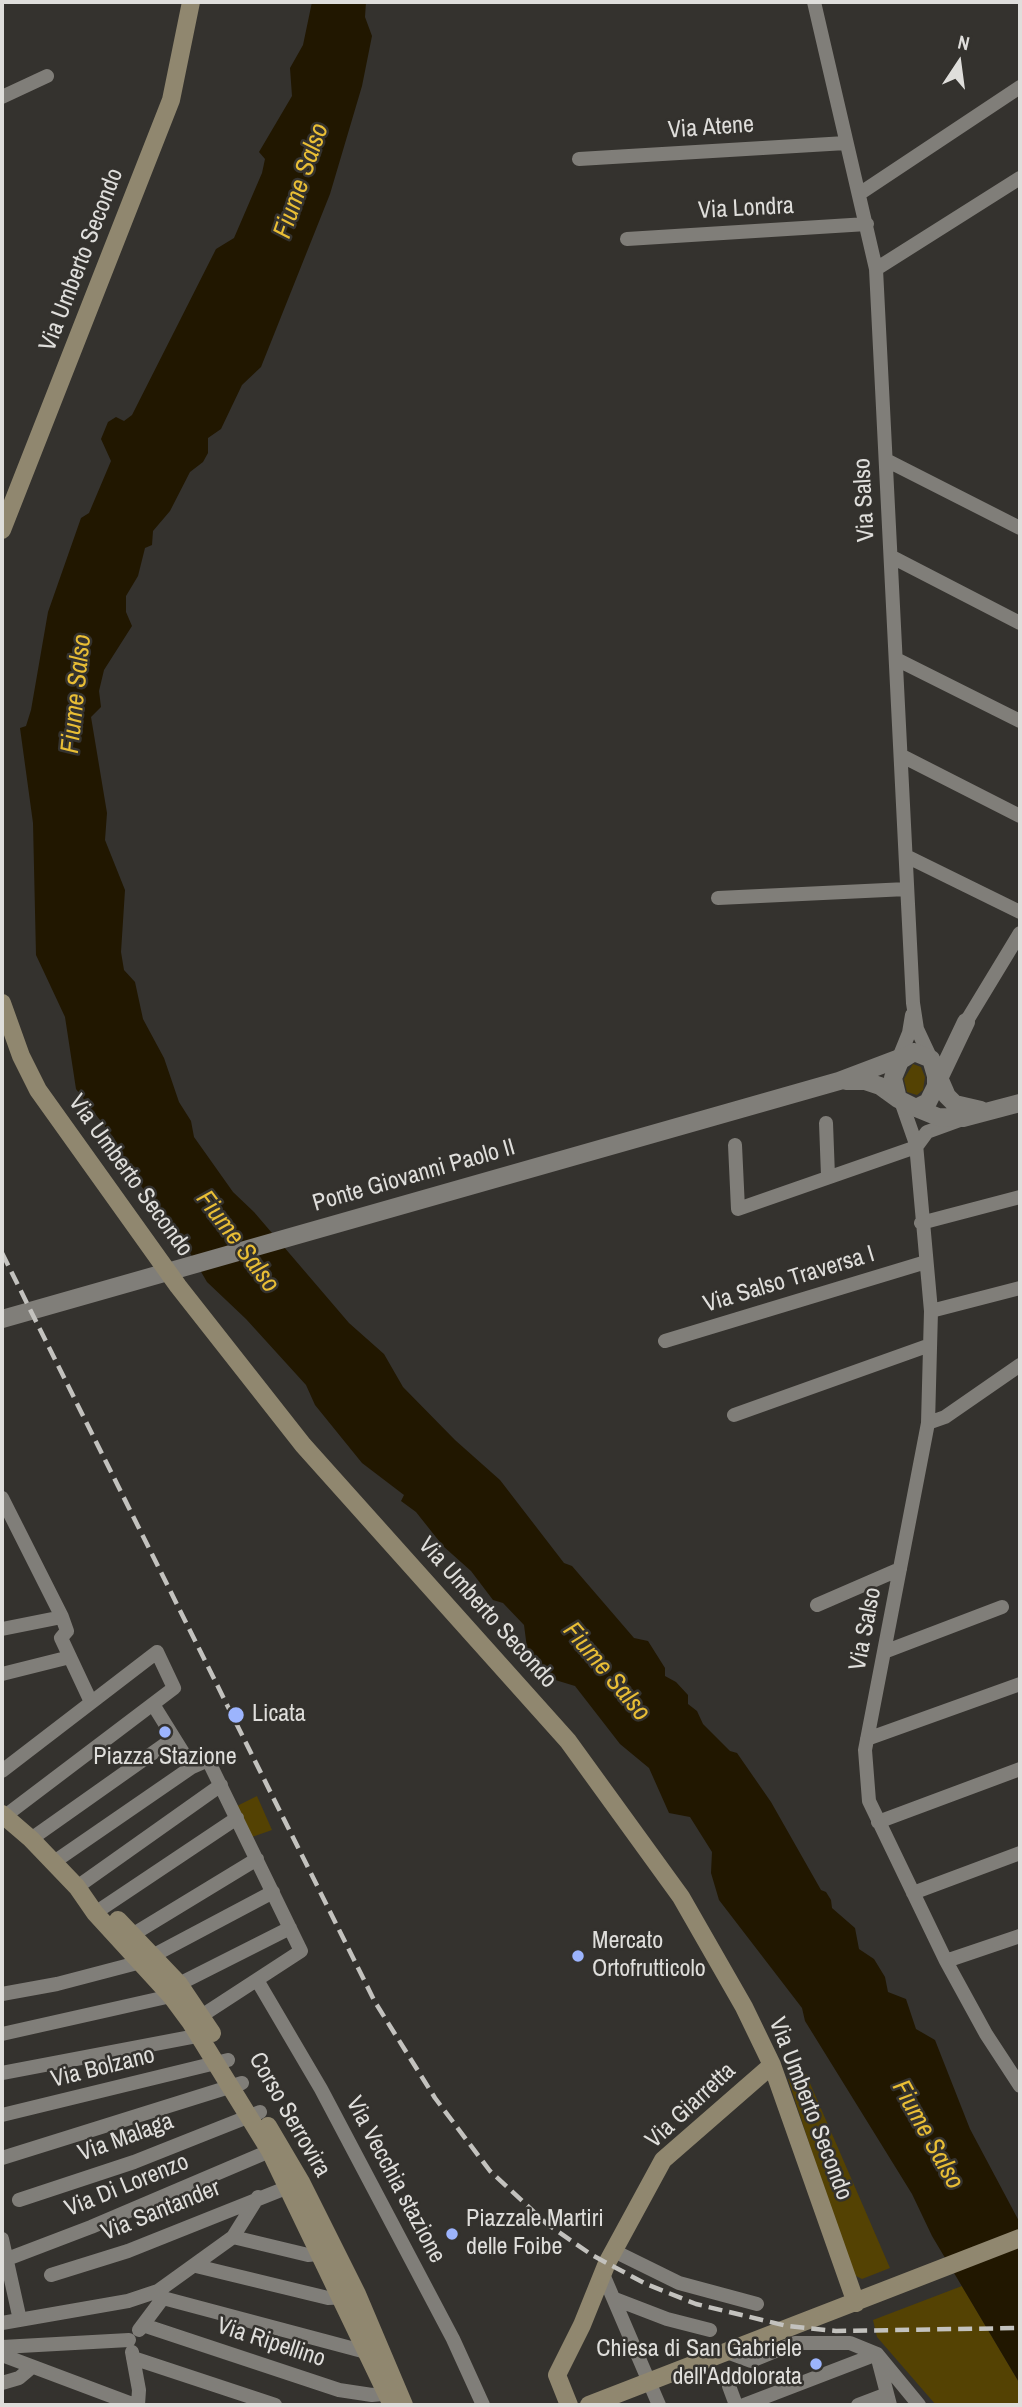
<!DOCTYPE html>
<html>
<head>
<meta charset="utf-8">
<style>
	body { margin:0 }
	#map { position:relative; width:1022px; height:2407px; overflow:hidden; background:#34322e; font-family:"Archivo Narrow",sans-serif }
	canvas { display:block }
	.frame { position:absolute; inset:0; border:4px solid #dfdedb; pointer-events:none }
	.north { position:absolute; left:924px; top:28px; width:70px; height:70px; -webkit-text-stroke:5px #34322e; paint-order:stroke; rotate:13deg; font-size:19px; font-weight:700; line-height:28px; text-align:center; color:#dfdedb }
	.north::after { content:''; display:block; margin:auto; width:24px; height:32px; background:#dfdedb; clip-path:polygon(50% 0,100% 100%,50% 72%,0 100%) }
</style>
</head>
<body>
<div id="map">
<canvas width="1022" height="2407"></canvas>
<div class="frame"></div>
<div class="north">N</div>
</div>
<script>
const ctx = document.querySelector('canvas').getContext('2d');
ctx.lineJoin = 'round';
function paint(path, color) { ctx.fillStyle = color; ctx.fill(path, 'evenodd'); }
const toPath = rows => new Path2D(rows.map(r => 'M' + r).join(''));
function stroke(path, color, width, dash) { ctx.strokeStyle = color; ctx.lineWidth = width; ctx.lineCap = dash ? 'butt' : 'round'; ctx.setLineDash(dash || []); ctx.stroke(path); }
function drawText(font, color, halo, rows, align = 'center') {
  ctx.font = font + ' "Archivo Narrow",sans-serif'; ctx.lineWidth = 5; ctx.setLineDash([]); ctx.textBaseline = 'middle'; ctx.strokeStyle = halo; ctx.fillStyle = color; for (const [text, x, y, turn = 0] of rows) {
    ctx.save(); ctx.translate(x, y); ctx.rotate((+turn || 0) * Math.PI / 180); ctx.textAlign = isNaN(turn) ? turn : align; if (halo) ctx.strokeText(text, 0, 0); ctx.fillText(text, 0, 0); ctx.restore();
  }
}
const green = toPath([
	[913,1064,921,1067,925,1077,923,1090,917,1095,907,1092,904,1079],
	[257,1796,272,1830,252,1837,235,1807],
	[806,2074,890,2268,862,2279,852,2274,788,2079],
	[962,2286,1020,2384,1020,2405,936,2405,877,2337,873,2320]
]);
const water = toPath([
	[312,2,366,2,365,17,372,36,362,86,330,194,261,367,242,385,221,429,208,438,208,453,203,462,190,472,170,511,153,531,152,545,145,548,138,576,126,596,126,612,132,626,104,670,99,691,101,707,91,717,107,813,105,840,125,890,121,952,124,970,135,982,143,1019,164,1058,179,1102,191,1121,194,1137,233,1192,254,1212,349,1323,384,1354,403,1387,455,1440,500,1480,564,1563,572,1566,634,1638,648,1641,665,1668,665,1676,676,1682,688,1695,688,1704,697,1711,703,1724,730,1751,737,1753,771,1802,821,1890,826,1892,831,1900,832,1908,855,1928,859,1949,874,1959,885,1977,888,1992,906,1999,916,2029,935,2040,970,2129,1020,2223,1020,2384,932,2236,912,2194,805,2021,802,2008,719,1900,711,1873,712,1852,690,1817,669,1813,649,1768,620,1744,575,1686,552,1679,527,1648,524,1625,503,1603,493,1600,471,1571,443,1546,416,1512,401,1501,404,1495,362,1463,315,1405,306,1385,246,1319,207,1282,183,1241,135,1178,114,1138,76,1089,65,1017,36,955,33,823,20,728,26,726,31,710,48,612,81,518,89,513,111,461,101,439,108,422,116,417,124,421,132,415,216,249,234,238,262,173,265,159,259,152,292,96,290,68,303,45]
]);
const minor = toPath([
	[814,2,876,269,913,1003,917,1029,931,1059],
	[2,97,47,76],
	[579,159,846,143],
	[859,194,1020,87],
	[627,239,867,224],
	[876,269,1020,178],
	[886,460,1020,528],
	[892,557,1020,623],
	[898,660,1020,721],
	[902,756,1020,816],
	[906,856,1020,912],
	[718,898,907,889],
	[966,1022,1020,933],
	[896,1065,909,1033,912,1015],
	[902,1104,916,1144,931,1311,928,1423,865,1750,869,1801,946,1961,986,2034,1020,2086],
	[826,1123,828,1176],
	[735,1145,738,1209,916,1147,927,1132,960,1120],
	[921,1223,1020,1197],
	[931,1311,1020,1288],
	[665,1341,926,1262],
	[734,1415,930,1345],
	[928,1423,945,1417,1020,1365],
	[2,1498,62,1617,67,1631,61,1638,91,1702],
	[817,1605,900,1569],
	[2,1629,62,1617],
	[884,1652,1002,1607],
	[2,1674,70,1657],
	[154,1706,192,1767],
	[867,1739,1020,1684],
	[2,1771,157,1652,174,1688,5,1816],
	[878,1822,1020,1769],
	[31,1839,174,1738],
	[54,1862,192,1767,208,1760,301,1951,192,2022],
	[77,1887,221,1785],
	[913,1893,1020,1853],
	[95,1913,237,1818],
	[132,1935,257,1859],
	[946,1961,1020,1936],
	[257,1980,321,2089,453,2339,483,2405],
	[179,1984,290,1928],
	[2,1994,57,1984,141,1962,273,1892],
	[2,2034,171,1996],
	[2,2073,207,2034],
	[2,2115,228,2060],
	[2,2158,242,2083],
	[19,2200,134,2162,260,2112],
	[233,2237,308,2255,327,2253],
	[2,2239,20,2320],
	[614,2251,679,2283,757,2304],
	[2,2261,91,2227,279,2147],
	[196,2266,328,2298,349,2297],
	[602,2272,659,2405],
	[51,2275,128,2251,296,2184],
	[158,2291,163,2298,366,2352,373,2349],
	[615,2299,667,2319,710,2330],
	[2,2323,128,2301,158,2291,233,2237,258,2197],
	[143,2325,339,2390,372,2395,393,2393],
	[139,2330,163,2298],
	[2,2347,129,2340],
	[724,2351,751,2361,795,2343,850,2343,877,2354,919,2405],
	[132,2352,139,2390,138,2405],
	[2,2355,135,2405],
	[133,2358,275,2405],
	[878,2359,890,2405],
	[2,2383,19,2378,32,2367],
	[729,2386,736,2405],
	[744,2405,877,2354],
	[858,2405,887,2394]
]);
const tertiary = toPath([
	[914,1052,931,1059,936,1076,936,1086,928,1102,916,1108,898,1099,893,1078,900,1061,914,1052],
	[937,1073,947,1096,955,1104,981,1110],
	[846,1081,865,1081,880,1086,898,1099],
	[936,1085,966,1022],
	[916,1108,938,1117,963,1118,1020,1103],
	[2,1319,839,1081,905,1056]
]);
const secondary = toPath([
	[2,530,171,100,191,2],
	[2,1003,21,1056,38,1090,178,1286,303,1445,568,1741,681,1897,744,2007,772,2065,856,2303],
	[2,1814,31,1839,77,1887,95,1913,171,1996,191,2023,270,2151,392,2405],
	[118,1920,179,1984,212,2033],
	[268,2126,301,2182,357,2294,404,2405],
	[569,2405,557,2375,582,2325,607,2263,663,2160,772,2065],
	[589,2405,1020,2238]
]);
const rail = toPath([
	[2,1253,375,2002,435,2098,490,2171,547,2224,592,2255,646,2284,696,2304,787,2326,836,2331,1020,2328]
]);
const markers = [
	[236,1715,9,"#9cb4fd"],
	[165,1732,7,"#9cb4fd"],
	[578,1956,7,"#9cb4fd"],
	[452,2234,7,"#9cb4fd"],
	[816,2364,7,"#9cb4fd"]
];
const streetNames = [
	["Via Atene",711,128,-4],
	["Via Londra",746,209,-3],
	["Via Umberto Secondo",82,260,-69],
	["Via Salso",865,500,-93],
	["Via Umberto Secondo",130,1176,54],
	["Ponte Giovanni Paolo II",414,1176,-16],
	["Via Salso Traversa I",789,1280,-17],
	["Via Umberto Secondo",487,1613,48],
	["Via Salso",866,1629,-79],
	["Via Bolzano",103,2068,-14],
	["Via Giarretta",691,2106,-43],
	["Via Umberto Secondo",810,2109,69],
	["Corso Serrovira",289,2115,60],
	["Via Malaga",126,2138,-20],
	["Via Vecchia stazione",395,2180,62],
	["Via Di Lorenzo",127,2186,-22],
	["Via Santander",161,2211,-22],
	["Via Ripellino",271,2343,18]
];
const poiNames = [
	["Licata",252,1715],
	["Piazza Stazione",165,1758,"center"],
	["Mercato",592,1942],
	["Ortofrutticolo",592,1970],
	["Piazzale Martiri",466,2220],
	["delle Foibe",466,2248],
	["Chiesa di San Gabriele",802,2350,"right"],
	["dell'Addolorata",802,2378,"right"]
];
const waterNames = [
	["Fiume Salso",302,181,-71],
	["Fiume Salso",77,694,-84],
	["Fiume Salso",237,1242,53],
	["Fiume Salso",606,1672,50],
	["Fiume Salso",927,2135,61]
];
paint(green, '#544203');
paint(water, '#211700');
stroke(minor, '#807e79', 14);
stroke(tertiary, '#807e79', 18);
stroke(secondary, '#90876f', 18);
stroke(rail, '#c3c2be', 4.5, [14, 7]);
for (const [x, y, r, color] of markers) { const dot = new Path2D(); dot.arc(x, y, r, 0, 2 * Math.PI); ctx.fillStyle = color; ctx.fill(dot); stroke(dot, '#34322e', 2.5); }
drawText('24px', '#dfdedb', '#34322e', streetNames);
drawText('24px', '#dfdedb', '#34322e', poiNames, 'left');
drawText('italic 26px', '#e9be35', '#34322e', waterNames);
</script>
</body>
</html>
